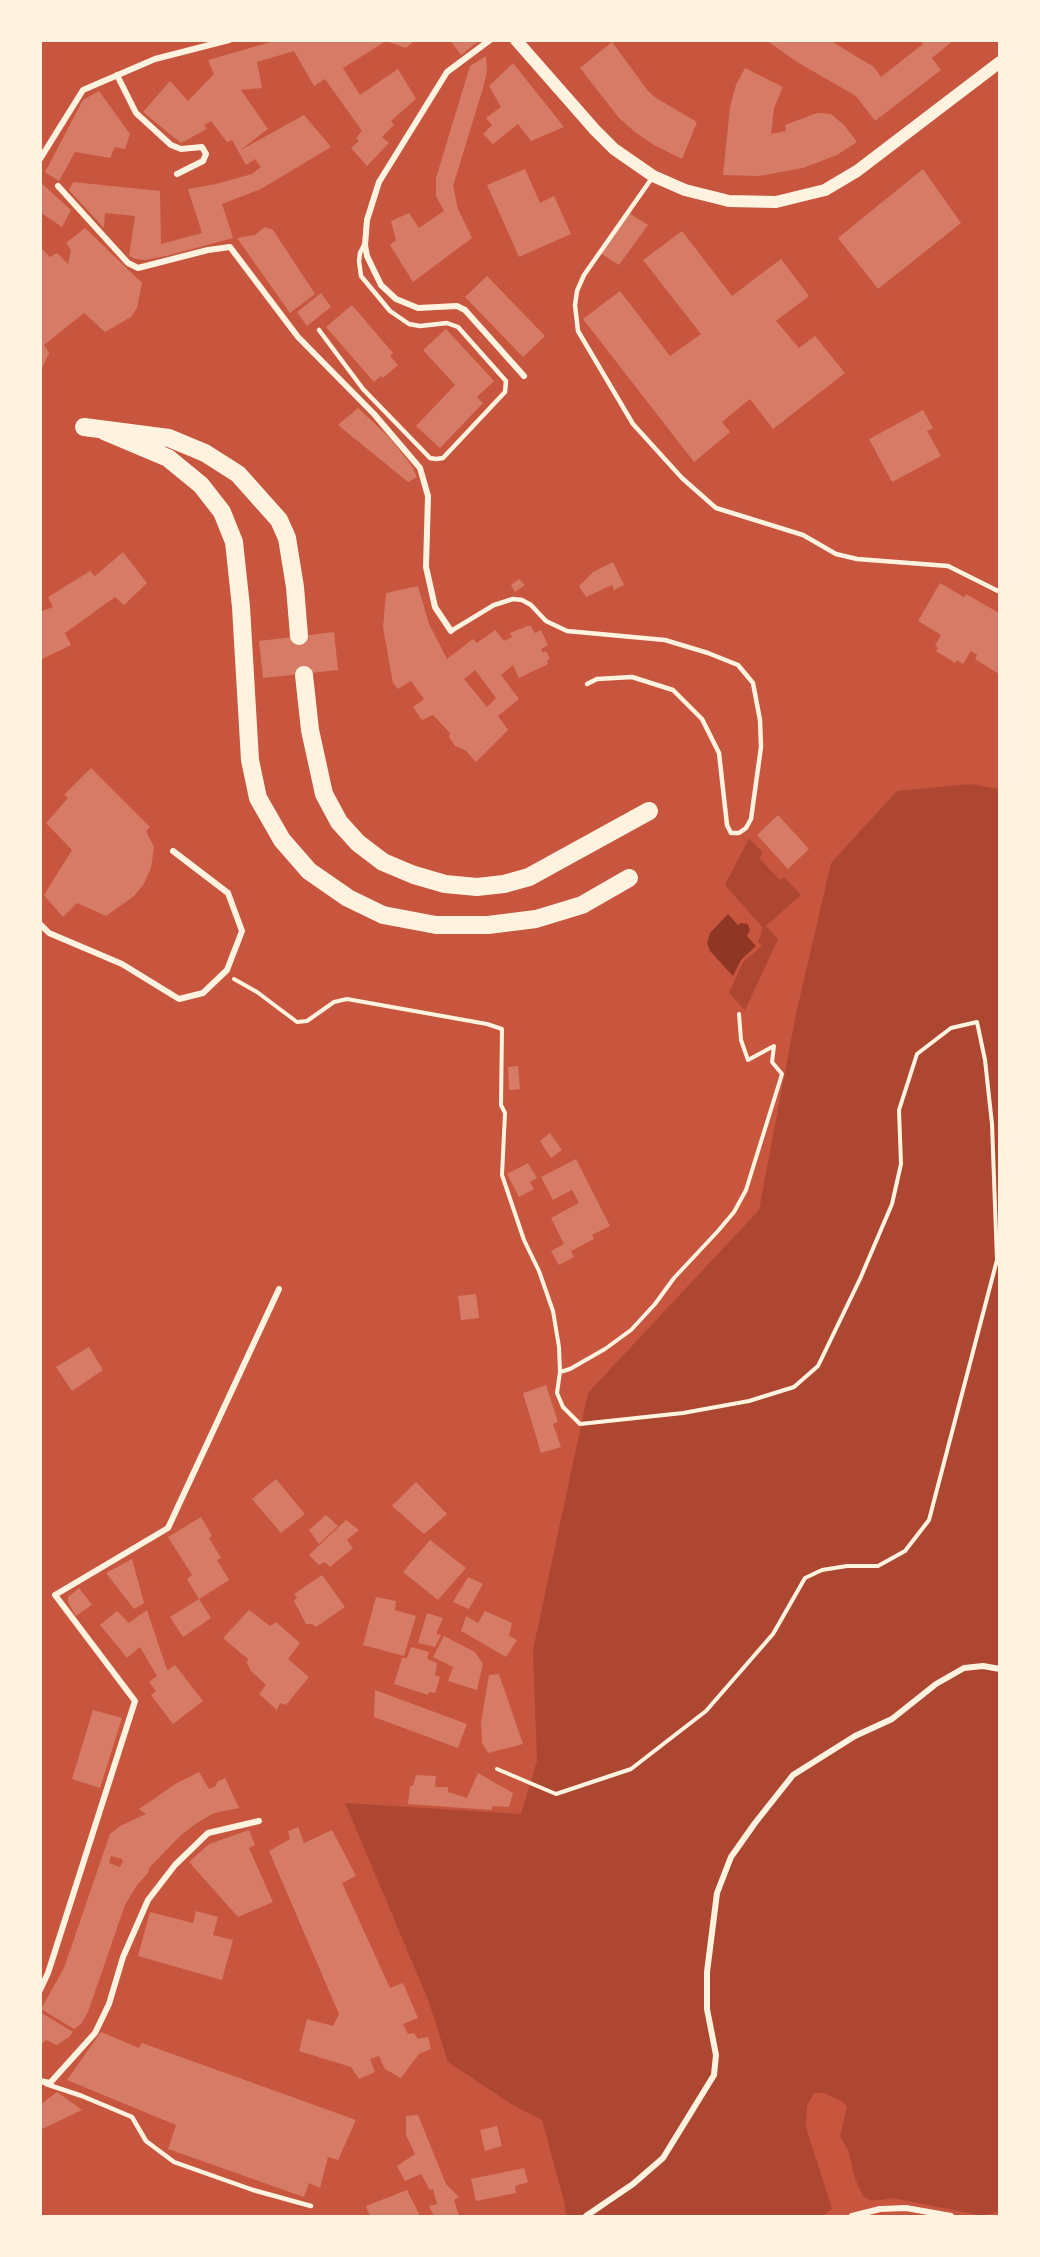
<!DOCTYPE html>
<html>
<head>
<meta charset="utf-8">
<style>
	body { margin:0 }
	#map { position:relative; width:1040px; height:2257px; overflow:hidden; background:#c8553d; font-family:Manrope,sans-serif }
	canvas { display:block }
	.frame { position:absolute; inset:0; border:42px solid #fff3e0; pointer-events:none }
</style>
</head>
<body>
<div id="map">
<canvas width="1040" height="2257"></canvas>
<div class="frame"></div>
</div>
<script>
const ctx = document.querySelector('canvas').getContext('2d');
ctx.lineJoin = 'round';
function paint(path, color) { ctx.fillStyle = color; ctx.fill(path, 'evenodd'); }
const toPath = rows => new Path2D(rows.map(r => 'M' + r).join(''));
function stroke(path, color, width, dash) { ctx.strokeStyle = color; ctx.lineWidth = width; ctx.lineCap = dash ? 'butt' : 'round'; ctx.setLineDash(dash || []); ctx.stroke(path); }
const green = toPath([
	[971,784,999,789,999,2211,983,2216,893,2198,872,2201,863,2196,855,2179,848,2150,840,2136,847,2107,842,2101,824,2093,814,2093,807,2106,806,2127,832,2209,823,2216,566,2216,564,2201,542,2120,513,2105,448,2062,429,2002,345,1803,521,1814,537,1761,533,1650,588,1393,759,1210,796,1014,831,863,897,791],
	[749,838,763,853,759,858,780,880,784,877,801,895,766,926,778,939,745,1010,729,993,743,962,762,946,758,942,763,928,725,885]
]);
const water = toPath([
	[728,914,738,925,741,923,748,924,750,930,747,936,756,946,741,960,733,976,710,951,707,943,710,933]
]);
const building = toPath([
	[278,40,415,40,406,48,386,41,343,68,360,95,398,69,416,99,391,121,394,125,382,137,389,143,367,166,351,148,359,141,356,138,362,131,325,79,314,86,294,51,257,62,262,88,241,90,268,129,239,151,304,115,331,147,261,189,222,204,233,238,166,256,145,260,136,259,129,256,135,216,105,213,104,228,69,190,73,182,160,191,161,244,202,233,188,189,216,184,252,174,261,167,255,159,246,165,232,140,227,142,211,121,204,125,207,129,181,143,143,112,170,81,188,101,214,74,208,60],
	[450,40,480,40,461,55],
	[766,40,829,40,874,67,881,77,923,44,920,40,954,40,932,58,941,70,875,121,856,96,797,62],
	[612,42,648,91,656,98,697,122,682,159,654,145,635,132,619,118,580,68],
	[486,56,487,71,483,88,453,186,458,209,472,238,413,282,390,245,396,240,391,221,409,213,419,228,444,211,436,196,436,178,470,66],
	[513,63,564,127,531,141,518,124,493,144,483,134,492,125,486,118,501,107,489,86],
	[745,68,783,87,774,108,771,134,786,131,785,125,817,113,831,114,844,125,857,142,837,155,803,168,759,176,723,175,730,107,736,85],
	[99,91,130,134,125,149,115,147,110,158,75,152,59,181,45,172,83,100],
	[525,169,540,203,554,196,571,234,519,257,487,185],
	[923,169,961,223,878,289,838,238],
	[40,182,71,210,62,227,40,212],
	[629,213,648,225,619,265,600,253],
	[265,227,273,230,315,294,290,313,237,238,255,235],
	[85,228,142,283,137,308,131,317,105,332,84,313,44,345,49,353,40,372,40,247,50,257,57,253,68,264,71,250,66,243],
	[682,231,732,296,781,259,809,296,776,321,799,348,815,336,845,373,773,429,750,399,722,422,730,432,694,462,583,319,620,291,670,356,701,334,643,260],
	[487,276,545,336,523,357,465,297],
	[321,293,331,307,307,326,297,312],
	[352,305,393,353,390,356,398,365,383,378,381,376,374,382,326,327],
	[446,329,494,381,477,397,483,403,440,448,416,426,455,385,423,350],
	[358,408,389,437,412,466,417,477,408,482,338,425],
	[923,410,933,428,927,431,941,456,892,482,869,439],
	[123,552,147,583,124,605,115,597,65,633,71,645,42,659,40,612,53,607,48,597,90,571,95,576],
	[613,562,624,585,614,590,612,585,586,597,579,586,593,572],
	[519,579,525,585,515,592,511,585],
	[940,583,964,597,966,594,999,613,999,674,975,659,977,655,971,651,963,664,957,660,955,663,936,651,938,648,935,646,941,635,918,621],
	[418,586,429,624,447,659,473,639,477,643,495,630,504,641,512,637,510,633,530,625,535,633,541,630,548,645,541,649,543,653,546,651,550,659,547,660,548,664,519,678,513,665,501,675,519,699,498,716,508,730,476,762,465,750,455,746,449,737,450,733,433,715,422,720,413,707,424,699,411,681,398,689,393,683,383,627,386,593],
	[475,670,496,698,487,707,464,679],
	[334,632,338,670,263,678,259,641],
	[91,768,150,827,146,831,154,847,151,868,143,885,134,896,106,916,77,903,63,917,44,895,72,850,46,823,68,798,64,795],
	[778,815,809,849,788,869,757,835],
	[518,1066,520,1089,509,1090,508,1067],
	[550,1133,562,1150,551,1158,540,1141],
	[576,1159,610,1226,592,1235,594,1239,571,1251,574,1257,559,1265,551,1251,564,1244,551,1218,579,1203,572,1190,553,1200,541,1177],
	[528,1163,537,1178,530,1182,534,1189,519,1197,507,1174],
	[476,1294,479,1318,461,1320,458,1296],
	[89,1347,103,1370,72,1391,56,1367],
	[546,1385,558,1422,553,1424,561,1447,541,1453,523,1393],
	[276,1479,305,1514,281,1533,252,1499],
	[416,1482,447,1514,424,1534,392,1506],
	[326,1515,338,1526,319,1544,309,1530],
	[201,1517,212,1536,209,1538,221,1558,217,1560,229,1580,199,1599,187,1579,192,1575,168,1537],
	[346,1520,359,1530,347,1540,353,1548,330,1567,325,1562,319,1565,309,1555],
	[430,1540,466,1568,438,1600,403,1572],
	[132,1559,144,1603,134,1609,106,1573],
	[322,1575,345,1607,316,1627,312,1624,306,1624,294,1601,297,1597,294,1594],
	[468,1577,483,1584,469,1609,453,1602],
	[79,1588,92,1605,76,1616,68,1602,68,1597],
	[376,1597,396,1601,395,1610,416,1616,404,1656,363,1645],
	[199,1599,211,1618,183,1637,170,1617],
	[147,1610,166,1667,168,1670,175,1665,203,1701,173,1724,151,1695,156,1691,149,1682,157,1676,140,1647,127,1658,100,1625,117,1611,129,1623],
	[249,1610,270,1626,276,1622,300,1643,288,1659,309,1677,286,1705,280,1703,277,1710,259,1694,266,1685,251,1671,247,1663,248,1659,223,1638],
	[485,1611,512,1623,509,1636,517,1640,506,1657,461,1631,466,1616,478,1623],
	[427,1613,443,1618,436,1634,441,1635,435,1647,418,1643],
	[444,1636,475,1652,483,1664,477,1690,448,1681,453,1667,433,1657],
	[411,1647,429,1652,427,1659,437,1663,435,1675,440,1677,435,1693,429,1692,428,1695,394,1684,402,1658,407,1658],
	[499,1674,523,1744,488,1753,482,1743,481,1722,489,1675],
	[375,1690,467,1724,458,1748,374,1717],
	[93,1710,122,1718,100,1788,72,1779],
	[199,1772,209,1789,216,1786,217,1782,225,1778,239,1808,214,1813,197,1823,180,1836,150,1867,148,1873,137,1885,125,1905,88,2012,81,2024,74,2029,41,2009,64,1968,110,1834,120,1826,146,1814,139,1809,177,1783],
	[111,1856,122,1859,123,1861,120,1867,109,1863],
	[478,1773,513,1793,509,1807,493,1806,491,1810,408,1804,410,1786,413,1786,416,1775,436,1776,435,1787,448,1787,448,1792,467,1798],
	[298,1827,304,1843,332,1830,356,1876,342,1883,390,1988,403,1983,418,2018,403,2024,408,2034,414,2033,418,2039,428,2037,431,2049,419,2054,401,2078,385,2069,379,2056,370,2059,375,2072,359,2079,351,2067,299,2051,307,2019,333,2026,339,2014,269,1851,290,1839,288,1831],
	[249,1830,255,1845,249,1848,273,1902,238,1917,189,1862,209,1844],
	[196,1911,218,1917,213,1935,233,1940,222,1980,138,1956,150,1912,193,1923],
	[40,2012,73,2032,69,2037,57,2045,46,2040,40,2046],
	[101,2032,139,2048,142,2043,356,2120,338,2160,328,2157,320,2188,309,2183,304,2197,168,2149,176,2125,67,2080],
	[57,2092,82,2110,40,2130,40,2105],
	[418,2115,446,2184,459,2197,454,2200,459,2216,434,2216,429,2206,437,2204,433,2189,430,2190,421,2174,405,2181,397,2166,415,2154,406,2135,406,2116],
	[497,2126,502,2146,485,2151,480,2130],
	[524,2168,528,2182,515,2186,516,2193,476,2201,471,2179],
	[407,2190,420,2216,370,2216,366,2206]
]);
const path = toPath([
	[234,979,257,992,297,1022,307,1021,334,1002,347,999,487,1024,502,1029,501,1105,505,1113,502,1175,524,1240,539,1271,553,1311,559,1347,560,1372,557,1393,563,1407,580,1424,683,1413,749,1401,794,1387,818,1366,860,1279,892,1204,901,1164,899,1110,917,1054,951,1028,977,1022,985,1060,992,1124,997,1260,929,1520,905,1551,878,1566,847,1566,822,1570,805,1578,773,1634,706,1711,631,1769,556,1794,497,1769],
	[560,1372,570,1369,605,1349,631,1330,655,1304,674,1278,718,1231,734,1212,746,1190,782,1074,772,1062,774,1046,748,1060,741,1040,739,1014]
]);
const service = toPath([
	[652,178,584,275,577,291,575,305,578,331,633,424,682,478,716,508,803,535,836,554,857,559,948,566,1000,592],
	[319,330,363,389,430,458,436,459,443,458,505,392,506,381,458,327,447,323,420,326,409,324,390,311,361,276,359,261,360,253,364,245],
	[451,631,494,605,513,599,522,600,531,605,546,621,567,631,665,640,708,653,738,665,753,683,760,720,761,747,751,819,746,828,739,833,731,833,727,825,719,753,702,719,673,690,632,677,597,679,587,684],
	[46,2084,82,2096,132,2117,146,2141,174,2162,253,2190,311,2206]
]);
const minor = toPath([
	[490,40,447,72,379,182,367,220,365,245,367,256,381,285,396,299,418,308,457,306,465,310,524,376],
	[117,75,136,113,171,145,181,149,202,147,206,154,203,161,177,174],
	[40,159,83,90,155,59,229,40],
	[58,186,128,263,138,268,208,250,230,247,298,337,374,414,420,468,428,496,426,567,435,607,451,631],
	[40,924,49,933,122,964,179,999,203,993,227,970,242,931,228,893,173,851],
	[40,1990,48,1973,135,1701,55,1595,168,1528,279,1289],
	[40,2081,50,2083,95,2033,109,2004,123,1957,148,1900,175,1865,208,1833,259,1821],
	[586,2216,633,2184,663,2158,714,2075,716,2055,707,2009,707,1972,717,1893,731,1857,755,1823,793,1775,855,1736,892,1719,936,1684,964,1668,983,1666,1000,1669],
	[852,2216,880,2209,906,2208,951,2216]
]);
const secondary = toPath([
	[516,40,595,130,614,149,653,176,685,190,729,201,776,202,825,190,857,171,1000,62]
]);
const motorway = toPath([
	[84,427,169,438,205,453,238,474,279,520,287,538,295,587,299,636],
	[104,431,168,458,201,485,222,512,234,542,241,607,250,760,258,798,282,840,309,871,348,898,383,915,436,925,488,925,536,919,582,905,629,878],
	[304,675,310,730,324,794,339,822,358,843,383,862,414,875,445,884,477,887,504,884,529,877,649,811]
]);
paint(green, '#ae4732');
paint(water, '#8f3625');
paint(building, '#d67c66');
stroke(path, '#fff3e0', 4);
stroke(service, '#fff3e0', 4.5);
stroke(minor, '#fff3e0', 6);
stroke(secondary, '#fff3e0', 12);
stroke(motorway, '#fff3e0', 18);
</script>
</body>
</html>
